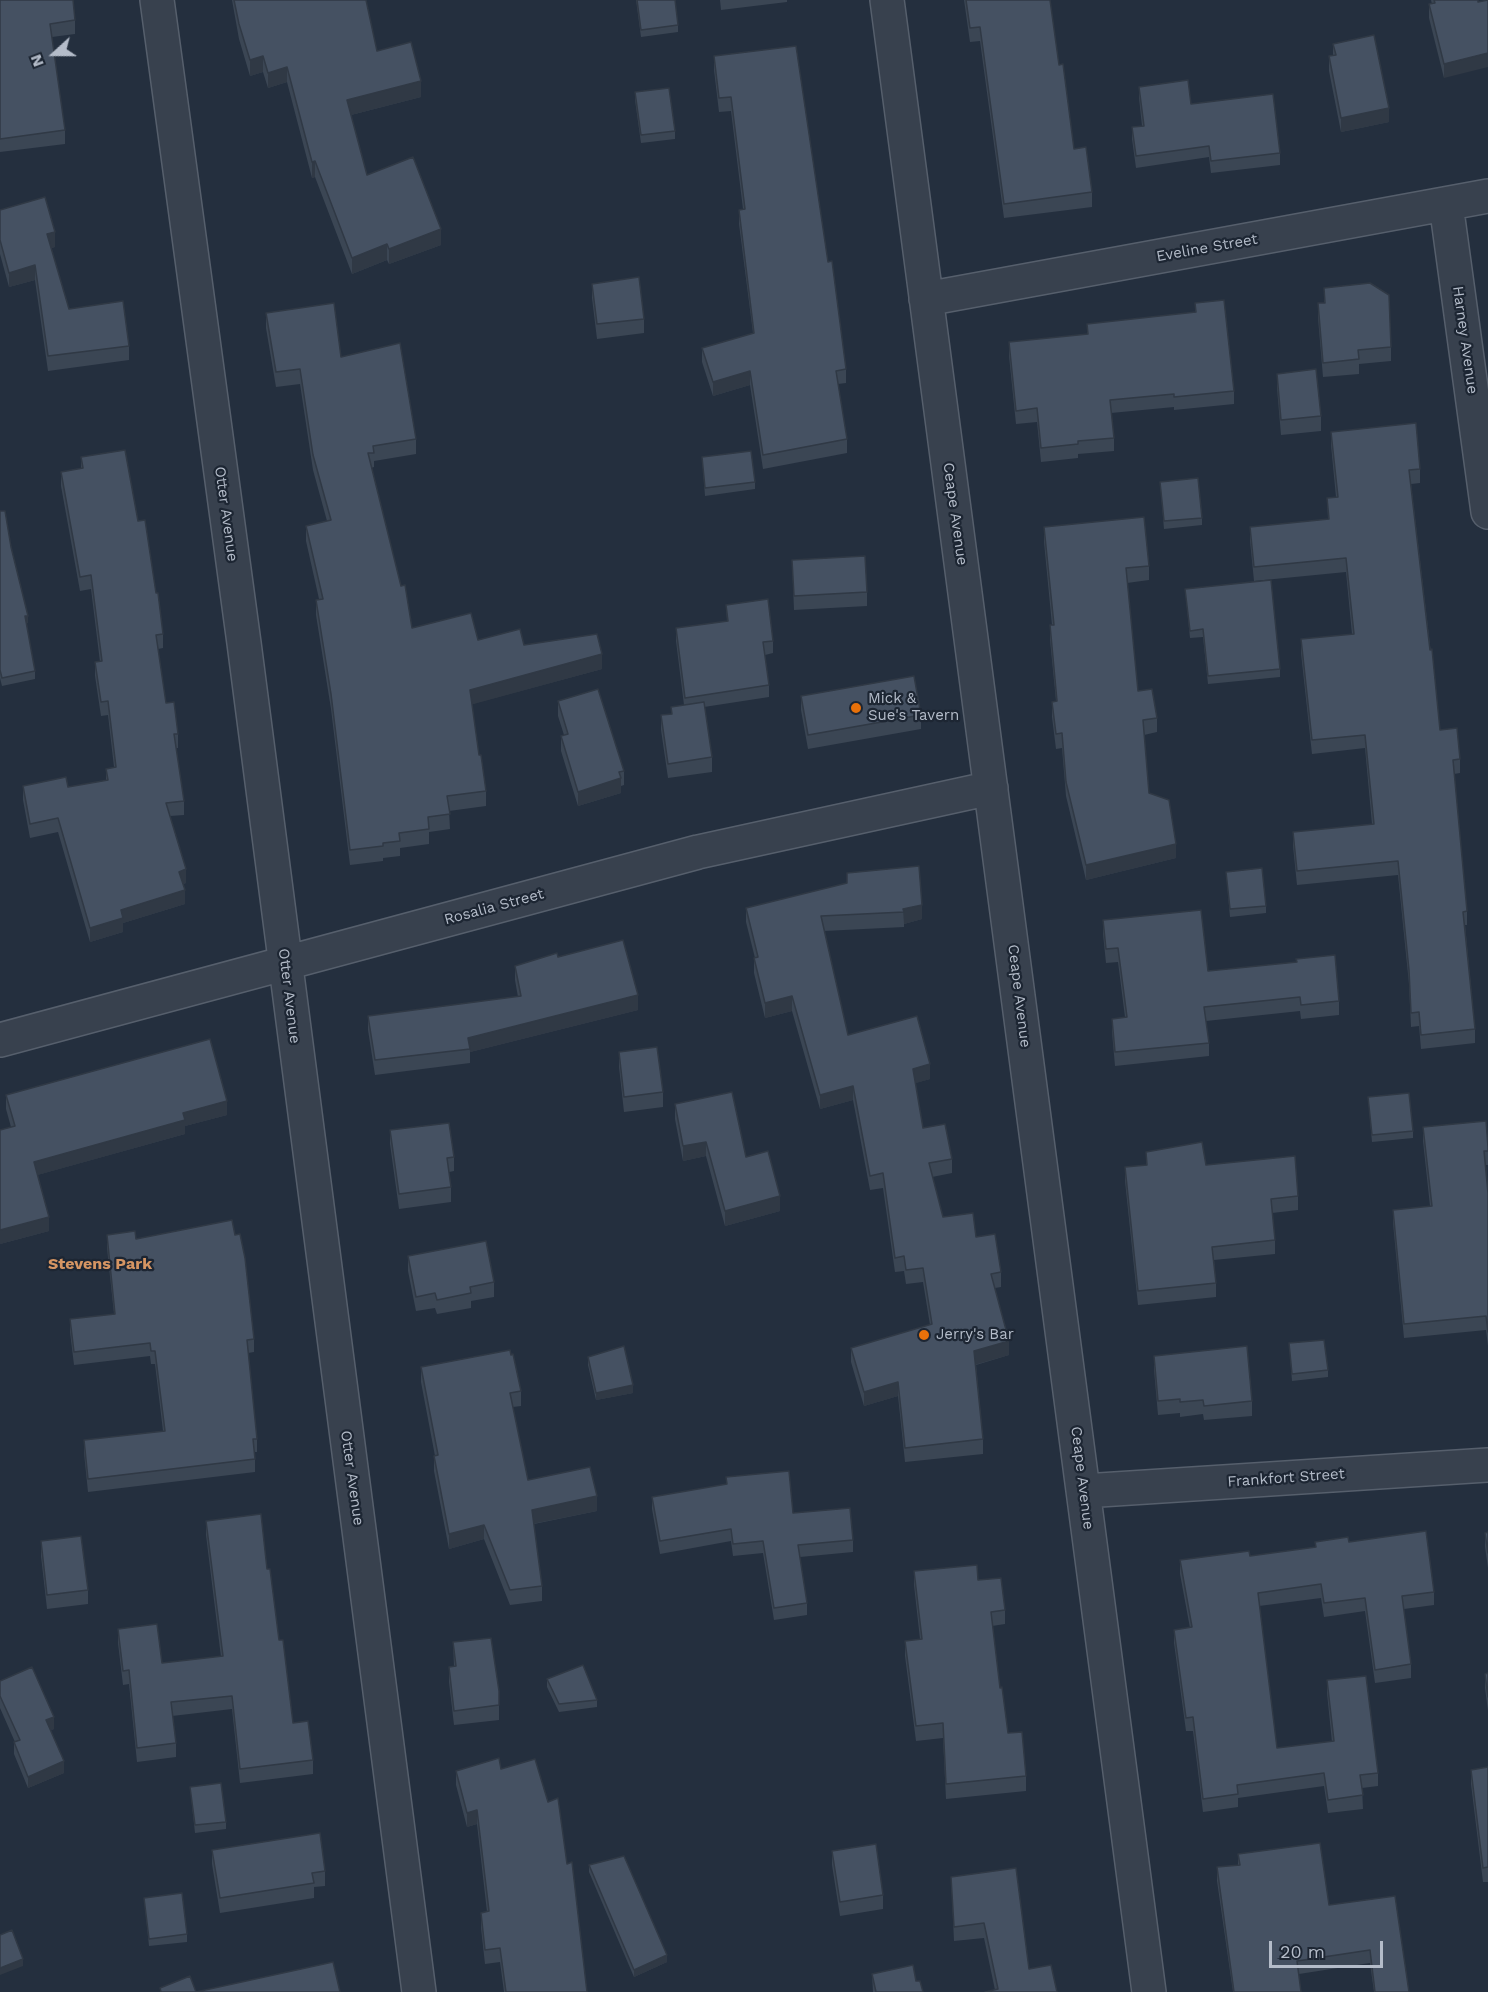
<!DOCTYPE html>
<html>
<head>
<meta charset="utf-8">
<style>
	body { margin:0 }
	#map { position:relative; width:1488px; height:1992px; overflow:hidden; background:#242f3e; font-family:"Work Sans",sans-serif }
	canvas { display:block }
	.north { position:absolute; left:24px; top:24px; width:60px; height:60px; -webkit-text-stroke:4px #1d2633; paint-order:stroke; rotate:249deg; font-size:16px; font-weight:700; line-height:24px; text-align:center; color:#b4bcc9 }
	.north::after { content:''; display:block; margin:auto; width:21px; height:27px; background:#b4bcc9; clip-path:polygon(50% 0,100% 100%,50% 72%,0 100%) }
	.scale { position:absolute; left:1269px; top:1941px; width:114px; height:27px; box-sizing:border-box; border:3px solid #b4bcc9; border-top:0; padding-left:8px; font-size:18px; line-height:21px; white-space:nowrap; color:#b4bcc9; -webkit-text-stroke:4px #1d2633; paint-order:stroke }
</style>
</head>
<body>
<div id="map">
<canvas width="1488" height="1992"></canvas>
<div class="north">N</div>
<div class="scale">20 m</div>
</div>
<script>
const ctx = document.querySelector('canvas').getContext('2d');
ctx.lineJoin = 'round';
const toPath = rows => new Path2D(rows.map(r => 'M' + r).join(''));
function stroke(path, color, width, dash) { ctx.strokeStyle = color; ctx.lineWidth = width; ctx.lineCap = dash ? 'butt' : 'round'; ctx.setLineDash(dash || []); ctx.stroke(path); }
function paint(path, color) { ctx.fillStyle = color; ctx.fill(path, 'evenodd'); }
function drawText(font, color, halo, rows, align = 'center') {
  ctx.font = font + ' "Work Sans",sans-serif'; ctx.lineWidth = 4.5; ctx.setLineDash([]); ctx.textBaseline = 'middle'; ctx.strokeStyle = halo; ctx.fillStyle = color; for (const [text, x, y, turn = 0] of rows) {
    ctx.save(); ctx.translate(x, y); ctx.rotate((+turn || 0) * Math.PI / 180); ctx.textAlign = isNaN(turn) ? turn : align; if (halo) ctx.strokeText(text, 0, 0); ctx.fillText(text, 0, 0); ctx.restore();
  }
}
const street = toPath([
	[157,0,244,643,419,1992],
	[887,0,1149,1992],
	[1446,204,1488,512],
	[926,299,1488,196],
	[0,1040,698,852,991,788],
	[1084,1491,1488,1465]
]);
const wall = toPath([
	[0,0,75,20,75,34,52,37,65,130,65,144,0,152],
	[232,0,366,0,377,51,421,97,351,115,367,175,441,245,389,264,387,260,352,274,315,177,312,178,287,82,268,88,263,72,250,76,239,39],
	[636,0,675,0,678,25,678,32,641,37],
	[720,0,787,0,787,2,721,10],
	[964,0,1050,0,1059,65,1074,149,1092,192,1092,207,1004,218,980,41,970,42],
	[1431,0,1478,0,1444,78,1429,18,1429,4,1432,4],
	[1333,44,1389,122,1341,132,1329,71,1329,56,1333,56],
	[714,56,828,262,846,369,846,383,838,384,847,439,847,453,763,469,750,385,713,396,702,362,702,348,753,333,739,224,739,210,743,209,731,111,719,112,714,70],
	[1139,87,1191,104,1280,153,1280,165,1211,173,1209,157,1136,168,1132,139,1132,127,1142,126,1139,98],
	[635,92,675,131,675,139,641,143,635,100],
	[0,210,55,247,51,248,69,309,129,346,129,360,48,371,35,280,9,287,0,254],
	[592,284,644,319,644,333,597,339,592,298],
	[1324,288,1391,347,1391,361,1359,364,1359,374,1323,377,1318,318,1318,303,1324,303],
	[1195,303,1234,391,1234,404,1174,410,1174,407,1111,413,1114,438,1114,451,1078,454,1078,458,1041,462,1037,422,1016,424,1009,356,1009,342,1087,334,1087,324,1195,312],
	[266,313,341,357,416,439,416,454,374,461,374,467,371,468,412,628,478,640,524,645,602,669,472,704,479,755,486,791,486,806,449,811,450,829,429,832,429,844,400,848,400,856,383,858,383,861,350,865,331,709,316,615,316,600,319,599,306,541,306,526,327,521,313,470,300,384,276,387,266,328],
	[1277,374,1321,416,1321,431,1281,435,1277,388],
	[1331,432,1420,469,1420,483,1411,484,1440,730,1460,759,1460,773,1454,774,1467,911,1467,925,1465,925,1475,1029,1475,1043,1421,1049,1419,1026,1411,1027,1409,984,1398,875,1297,885,1293,846,1293,832,1372,824,1365,748,1312,754,1301,653,1301,639,1352,634,1346,572,1254,581,1250,541,1250,527,1328,519,1327,498,1336,497,1331,445],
	[81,457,138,521,156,593,163,634,163,648,158,649,166,703,178,734,178,748,176,748,184,801,184,815,170,816,186,883,183,884,185,904,123,923,123,932,90,942,58,832,30,838,23,800,23,786,68,787,106,781,106,769,114,767,108,715,101,716,95,676,95,662,100,662,91,589,80,591,61,486,61,472,81,468],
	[702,457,755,482,755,489,705,496],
	[1160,482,1202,518,1202,525,1164,529],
	[0,511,28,623,26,623,35,671,35,679,2,686,0,678],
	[1044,527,1149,566,1149,580,1127,583,1138,691,1157,718,1157,732,1144,735,1149,793,1176,858,1086,880,1066,796,1062,748,1056,749,1052,717,1052,702,1056,701,1050,640,1050,625,1052,625,1044,542],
	[792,560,867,592,867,606,794,610],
	[1185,589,1280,669,1280,677,1208,684,1203,637,1190,638],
	[726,605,773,641,773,653,765,655,769,685,769,697,704,707,712,757,712,772,668,778,661,730,661,715,671,714,671,707,684,705,676,641,676,628,727,622],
	[801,696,921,715,921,729,808,749,801,710],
	[558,701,624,771,624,785,621,786,621,793,578,806,561,751,561,736,564,735,558,716],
	[1226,872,1266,906,1266,913,1230,917],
	[847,873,922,919,904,924,904,927,824,931,848,1035,930,1079,915,1083,923,1128,952,1159,952,1173,932,1177,943,1217,976,1237,1001,1272,1001,1287,995,1288,1009,1355,976,1365,983,1439,983,1454,905,1462,898,1396,864,1406,851,1362,851,1348,930,1325,923,1282,906,1284,904,1271,895,1272,883,1188,870,1190,853,1100,820,1109,792,1011,765,1018,754,973,754,958,755,958,746,922,746,908,847,883],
	[1103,920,1208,971,1339,1001,1339,1015,1301,1019,1300,1011,1206,1021,1209,1043,1209,1056,1115,1066,1112,1032,1112,1019,1125,1017,1118,962,1106,963,1103,934],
	[558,957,638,1010,470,1052,470,1063,375,1075,368,1030,368,1016,518,997,515,980,515,966],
	[619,1052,663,1092,663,1107,624,1112,619,1067],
	[6,1095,227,1115,185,1126,185,1134,37,1175,49,1231,0,1244,0,1130,11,1127,6,1109],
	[1368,1097,1413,1131,1413,1138,1372,1142],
	[675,1104,780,1211,725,1226,706,1156,683,1161,675,1119],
	[1423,1127,1488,1147,1488,1165,1486,1165,1488,1193,1488,1346,1486,1330,1404,1338,1393,1223,1393,1210,1430,1206,1423,1141],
	[390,1130,454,1157,454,1171,449,1172,451,1187,451,1202,399,1209,390,1144],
	[1146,1152,1206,1165,1298,1196,1298,1210,1272,1213,1275,1240,1275,1254,1214,1260,1216,1283,1216,1297,1138,1305,1125,1181,1125,1167,1146,1165],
	[107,1235,136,1239,254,1339,254,1352,248,1353,257,1439,257,1452,255,1452,255,1472,88,1492,84,1453,84,1440,163,1431,155,1364,151,1364,150,1356,74,1365,70,1332,70,1319,114,1314,107,1248],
	[408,1256,494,1282,494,1297,471,1301,471,1308,437,1314,435,1308,416,1311,408,1271],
	[1289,1343,1328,1370,1328,1377,1292,1381],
	[1154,1356,1252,1401,1252,1416,1204,1420,1203,1414,1180,1417,1180,1413,1158,1415,1154,1370],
	[588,1357,633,1393,596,1400,588,1365],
	[421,1367,521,1391,521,1406,513,1407,528,1480,597,1511,534,1524,542,1586,542,1601,510,1605,484,1539,449,1549,434,1471,434,1456,435,1456,421,1382],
	[726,1477,793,1513,853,1540,853,1552,800,1557,807,1603,807,1615,774,1620,763,1553,733,1556,731,1541,660,1554,652,1509,652,1497,726,1484],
	[206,1521,267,1569,293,1723,313,1760,313,1774,240,1783,232,1709,172,1716,176,1743,176,1757,137,1762,129,1684,123,1685,118,1643,118,1629,162,1663,221,1657,206,1535],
	[1488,1532,1488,1568,1485,1547,1485,1533],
	[41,1541,88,1590,88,1604,47,1609,41,1556],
	[1315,1542,1349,1542,1434,1592,1434,1605,1404,1609,1411,1664,1411,1678,1375,1683,1365,1611,1324,1617,1321,1598,1259,1606,1277,1748,1332,1742,1327,1693,1327,1680,1378,1773,1378,1786,1362,1788,1363,1809,1328,1813,1324,1786,1238,1798,1238,1807,1203,1812,1193,1731,1186,1731,1174,1643,1174,1630,1190,1628,1180,1574,1180,1560,1250,1556,1315,1547],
	[914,1571,978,1580,1005,1610,1005,1624,992,1626,1000,1688,1008,1733,1026,1776,1026,1791,946,1799,943,1738,916,1741,905,1656,905,1641,920,1639,914,1585],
	[453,1642,499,1691,499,1720,454,1725,449,1682,449,1667,454,1667],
	[1488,1673,1488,1711,1485,1688,1485,1674],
	[547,1679,597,1700,597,1707,559,1712,547,1687],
	[0,1681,54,1729,51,1730,64,1773,28,1788,14,1754,14,1742,15,1742,0,1708],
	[1488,1767,1488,1882,1483,1882,1471,1784,1471,1770],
	[501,1769,567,1864,587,1992,504,1992,500,1962,485,1964,481,1928,481,1913,487,1912,477,1824,467,1827,456,1785,456,1771],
	[190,1787,226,1822,226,1829,195,1833],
	[212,1850,325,1871,325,1886,314,1887,314,1898,220,1913,212,1864],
	[832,1851,883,1895,883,1909,840,1916,832,1865],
	[1238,1854,1329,1905,1409,1992,1374,1992,1370,1963,1299,1974,1301,1992,1233,1992,1217,1881,1217,1867,1238,1865],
	[589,1865,667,1962,634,1977,589,1872],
	[951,1877,1029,1969,1057,1992,995,1990,984,1938,954,1941],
	[144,1898,187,1934,187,1942,149,1946],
	[872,1974,916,1981,923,1992,873,1992]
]);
const shadedWall = toPath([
	[1488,53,1488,67,1444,78,1444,64],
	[263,56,263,72,250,76,250,60],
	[287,67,287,82,268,88,268,73],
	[421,81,421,97,347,116,347,100],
	[1389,108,1389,122,1341,132,1341,118],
	[315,161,315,177,312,178,312,162],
	[441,229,441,245,389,264,389,249],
	[55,232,55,247,47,249,47,234],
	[387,244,387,260,352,274,352,258],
	[35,265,35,280,9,287,9,273],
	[750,371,750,385,713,396,713,382],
	[25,616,28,616,28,623,25,624],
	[602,654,602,669,470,705,470,690],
	[621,778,621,793,578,806,578,792],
	[1176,844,1176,858,1086,880,1086,865],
	[186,869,186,883,179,886,179,872],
	[185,890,185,904,123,923,123,932,90,942,90,928,121,910],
	[922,905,922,919,904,924,903,909],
	[638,995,638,1010,470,1052,468,1038],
	[792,996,792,1011,765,1018,765,1003],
	[930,1064,930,1079,913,1084,913,1069],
	[853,1086,853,1100,820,1109,820,1095],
	[227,1101,227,1115,185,1126,185,1134,34,1176,34,1162,183,1113],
	[706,1142,706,1156,683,1161,683,1146],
	[780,1196,780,1211,725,1226,725,1211],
	[49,1217,49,1231,0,1244,0,1230],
	[1009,1341,1009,1355,974,1365,974,1351],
	[898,1382,898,1396,864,1406,864,1392],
	[633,1385,633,1393,596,1400,596,1393],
	[597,1496,597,1511,532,1524,532,1510],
	[484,1525,484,1539,449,1549,449,1534],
	[54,1717,54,1729,46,1732,46,1720],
	[64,1761,64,1773,28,1788,28,1777],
	[477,1810,477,1824,467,1827,467,1813],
	[667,1955,667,1962,634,1977,634,1970],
	[23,1959,23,1966,0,1975,0,1968]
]);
const building = toPath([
	[0,0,73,0,75,20,50,24,65,130,0,139,0,0],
	[234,0,366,0,377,51,411,42,421,81,347,100,367,175,413,157,441,229,389,249,387,244,352,258,315,161,312,162,287,67,268,73,263,56,250,60,239,24,234,0],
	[637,0,675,0,678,25,641,30,637,0],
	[966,0,1050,0,1059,65,1063,64,1074,149,1086,147,1092,192,1004,204,980,27,970,28,966,0],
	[1434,0,1478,0,1478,2,1488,0,1488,53,1444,64,1429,4,1435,3,1434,0],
	[1374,35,1389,108,1341,118,1329,56,1336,55,1333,44,1374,35],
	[796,46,828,262,832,261,846,369,836,371,847,439,763,455,750,371,713,382,702,348,754,333,739,210,745,209,731,97,719,98,714,56,796,46],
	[1188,80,1191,104,1273,94,1280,153,1211,161,1209,146,1136,156,1132,127,1144,126,1139,87,1188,80],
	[669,88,675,131,641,135,635,92,669,88],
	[45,197,55,232,47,234,69,309,123,301,129,346,48,356,35,265,9,273,0,240,0,210,45,197],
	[639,277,644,319,597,324,592,284,639,277],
	[1370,283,1389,295,1391,347,1358,350,1359,359,1323,363,1318,303,1325,303,1324,288,1370,283],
	[1224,300,1234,391,1174,397,1174,394,1110,400,1114,438,1078,441,1078,444,1041,448,1037,408,1016,411,1009,342,1088,334,1087,324,1196,312,1195,303,1224,300],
	[334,303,341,357,400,343,416,439,373,446,374,453,368,453,401,586,405,585,412,628,471,613,478,640,520,629,524,645,597,634,602,654,470,690,479,755,481,755,486,791,447,796,450,814,428,817,429,829,399,833,400,841,383,843,383,846,350,850,331,694,316,600,323,599,306,526,331,520,313,455,300,369,276,372,266,313,334,303],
	[1316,369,1321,416,1281,420,1277,374,1316,369],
	[1416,423,1420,469,1409,470,1430,650,1432,649,1440,730,1457,728,1460,759,1453,760,1467,911,1463,912,1475,1029,1421,1035,1419,1012,1411,1013,1409,970,1398,861,1297,871,1293,832,1374,824,1365,735,1312,740,1301,639,1354,634,1346,558,1254,567,1250,527,1329,519,1327,498,1338,497,1331,432,1416,423],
	[125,450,138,521,145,520,156,593,158,593,163,634,156,635,166,703,174,702,178,734,174,734,184,801,166,803,186,869,179,872,185,890,121,910,123,918,90,928,58,818,30,824,23,786,66,777,68,787,108,780,106,769,116,767,108,701,101,702,95,662,102,661,91,575,80,577,61,472,83,468,81,457,125,450],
	[751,451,755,482,705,488,702,457,751,451],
	[1198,478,1202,518,1164,521,1160,482,1198,478],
	[0,511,5,511,11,547,28,616,25,616,35,671,2,678,0,670,0,511],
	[1144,517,1149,566,1126,568,1138,691,1152,689,1157,718,1143,720,1149,793,1169,800,1176,844,1086,865,1066,782,1062,733,1056,734,1052,702,1057,701,1050,625,1054,625,1044,527,1144,517],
	[865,556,867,592,794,596,792,560,865,556],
	[1271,580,1280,669,1208,676,1203,629,1190,631,1185,589,1271,580],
	[768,599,773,641,763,642,769,685,685,698,676,628,728,621,726,605,768,599],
	[914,676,921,715,808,735,801,696,914,676],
	[598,689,624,771,619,772,621,778,578,792,561,736,568,734,558,701,598,689],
	[704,702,712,757,668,764,661,715,672,714,671,707,704,702],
	[919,866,922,905,903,909,904,912,821,916,848,1035,917,1016,930,1064,913,1069,923,1128,945,1124,952,1159,929,1163,943,1217,973,1213,976,1237,995,1234,1001,1272,991,1274,1009,1341,974,1351,983,1439,905,1448,898,1382,864,1392,851,1348,932,1324,923,1268,906,1270,904,1256,895,1258,883,1173,870,1176,853,1086,820,1095,792,996,765,1003,754,958,758,957,746,908,847,883,847,873,919,866],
	[1262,868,1266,906,1230,909,1226,872,1262,868],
	[1201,910,1208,971,1297,962,1296,959,1335,955,1339,1001,1301,1005,1300,997,1204,1007,1209,1043,1115,1052,1112,1019,1127,1017,1118,948,1106,949,1103,920,1201,910],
	[623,940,638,995,468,1038,470,1049,375,1060,368,1016,521,996,515,966,557,953,558,957,623,940],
	[210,1039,227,1101,183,1113,185,1120,34,1162,49,1217,0,1230,0,1130,15,1126,6,1095,210,1039],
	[657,1047,663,1092,624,1097,619,1052,657,1047],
	[732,1092,746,1157,768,1151,780,1196,725,1211,706,1142,683,1146,675,1104,732,1092],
	[1409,1093,1413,1131,1372,1135,1368,1097,1409,1093],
	[1486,1121,1488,1147,1488,1151,1484,1151,1488,1193,1488,1332,1486,1316,1404,1324,1393,1210,1432,1206,1423,1127,1486,1121],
	[449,1123,454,1157,447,1158,451,1187,399,1194,390,1130,449,1123],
	[1202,1142,1206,1165,1295,1156,1298,1196,1271,1199,1275,1240,1212,1247,1216,1283,1138,1291,1125,1167,1147,1165,1146,1152,1202,1142],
	[232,1220,235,1235,240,1234,245,1258,254,1339,247,1340,257,1439,253,1439,255,1459,88,1479,84,1440,165,1431,155,1351,151,1351,150,1343,74,1352,70,1319,115,1314,107,1235,135,1231,136,1239,232,1220],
	[486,1241,494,1282,470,1287,471,1293,437,1300,435,1293,416,1297,408,1256,486,1241],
	[1324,1340,1328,1370,1292,1374,1289,1343,1324,1340],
	[624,1346,633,1385,596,1393,588,1357,624,1346],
	[1247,1346,1252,1401,1204,1406,1203,1400,1180,1402,1180,1399,1158,1401,1154,1356,1247,1346],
	[510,1350,511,1355,513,1354,521,1391,510,1393,528,1480,590,1467,597,1496,532,1510,542,1586,510,1590,484,1525,449,1534,434,1456,438,1455,421,1367,510,1350],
	[789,1471,793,1513,850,1508,853,1540,798,1545,807,1603,774,1608,763,1541,733,1544,731,1529,660,1541,652,1497,727,1484,726,1477,789,1471],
	[261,1514,267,1569,270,1569,279,1640,283,1640,293,1723,308,1721,313,1760,240,1769,232,1696,171,1702,176,1743,137,1748,129,1670,123,1671,118,1629,157,1624,162,1663,223,1656,206,1521,261,1514],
	[1426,1531,1434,1592,1402,1596,1411,1664,1375,1670,1365,1598,1324,1603,1321,1584,1258,1593,1277,1748,1334,1741,1327,1680,1366,1676,1378,1773,1360,1775,1363,1795,1328,1800,1324,1773,1237,1785,1238,1794,1203,1799,1193,1717,1186,1718,1174,1630,1192,1627,1180,1560,1249,1551,1250,1556,1316,1547,1315,1542,1348,1537,1349,1542,1426,1531],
	[1488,1532,1488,1553,1485,1533,1488,1532],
	[81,1536,88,1590,47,1595,41,1541,81,1536],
	[977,1565,978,1580,1001,1578,1005,1610,991,1612,1000,1688,1002,1687,1008,1733,1022,1732,1026,1776,946,1784,943,1723,916,1726,905,1641,922,1639,914,1571,977,1565],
	[491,1638,499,1691,499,1705,454,1711,449,1667,456,1666,453,1642,491,1638],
	[583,1665,597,1700,559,1704,547,1679,583,1665],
	[32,1667,54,1717,46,1720,64,1761,28,1777,14,1742,20,1740,0,1696,0,1681,32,1667],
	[1488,1673,1488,1697,1485,1674,1488,1673],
	[499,1758,501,1769,535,1759,548,1802,558,1798,567,1864,572,1862,587,1992,506,1992,500,1948,485,1950,481,1913,489,1911,477,1810,467,1813,456,1771,499,1758],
	[1488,1767,1488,1867,1483,1868,1471,1770,1488,1767],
	[221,1783,226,1822,195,1825,190,1787,221,1783],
	[320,1833,325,1871,312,1873,314,1883,220,1898,212,1850,320,1833],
	[1320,1843,1329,1905,1395,1896,1409,1992,1375,1992,1370,1950,1297,1961,1301,1992,1234,1992,1217,1867,1240,1865,1238,1854,1320,1843],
	[876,1844,883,1895,840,1902,832,1851,876,1844],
	[624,1856,667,1955,634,1970,589,1865,624,1856],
	[1016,1868,1029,1969,1051,1965,1057,1992,985,1992,998,1989,984,1923,954,1927,951,1877,1016,1868],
	[182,1893,187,1934,149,1939,144,1898,182,1893],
	[12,1930,23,1959,0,1968,0,1935,12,1930],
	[333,1962,340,1992,161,1992,160,1988,190,1976,196,1992,333,1962],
	[913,1965,916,1981,920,1981,923,1992,876,1992,872,1974,913,1965]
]);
const markers = [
	[856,708,6,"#e8710a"],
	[924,1335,6,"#e8710a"]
];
const streetNames = [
	["Eveline Street",1207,248,-10],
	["Harney Avenue",1465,340,82],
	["Otter Avenue",226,514,82],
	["Ceape Avenue",955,514,82],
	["Rosalia Street",494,907,-15],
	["Otter Avenue",289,996,83],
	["Ceape Avenue",1019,996,83],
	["Otter Avenue",352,1478,82],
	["Ceape Avenue",1082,1478,83],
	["Frankfort Street",1286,1478,-4]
];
const poiNames = [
	["Mick &",868,699],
	["Sue's Tavern",868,716],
	["Jerry's Bar",936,1335]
];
const neighbourhoodNames = [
	["Stevens Park",100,1264]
];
stroke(street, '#565f6c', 36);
stroke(street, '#38414e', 33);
paint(wall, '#3b4654');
paint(shadedWall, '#303945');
paint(building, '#455162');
stroke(building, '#303945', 1.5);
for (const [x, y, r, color] of markers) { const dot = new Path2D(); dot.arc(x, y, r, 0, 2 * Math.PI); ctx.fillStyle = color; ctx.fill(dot); stroke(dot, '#1d2633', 2); }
drawText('15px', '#b4bcc9', '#1d2633', streetNames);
drawText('15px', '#b4bcc9', '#1d2633', poiNames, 'left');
drawText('bold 16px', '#d59563', '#1d2633', neighbourhoodNames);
</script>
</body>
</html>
